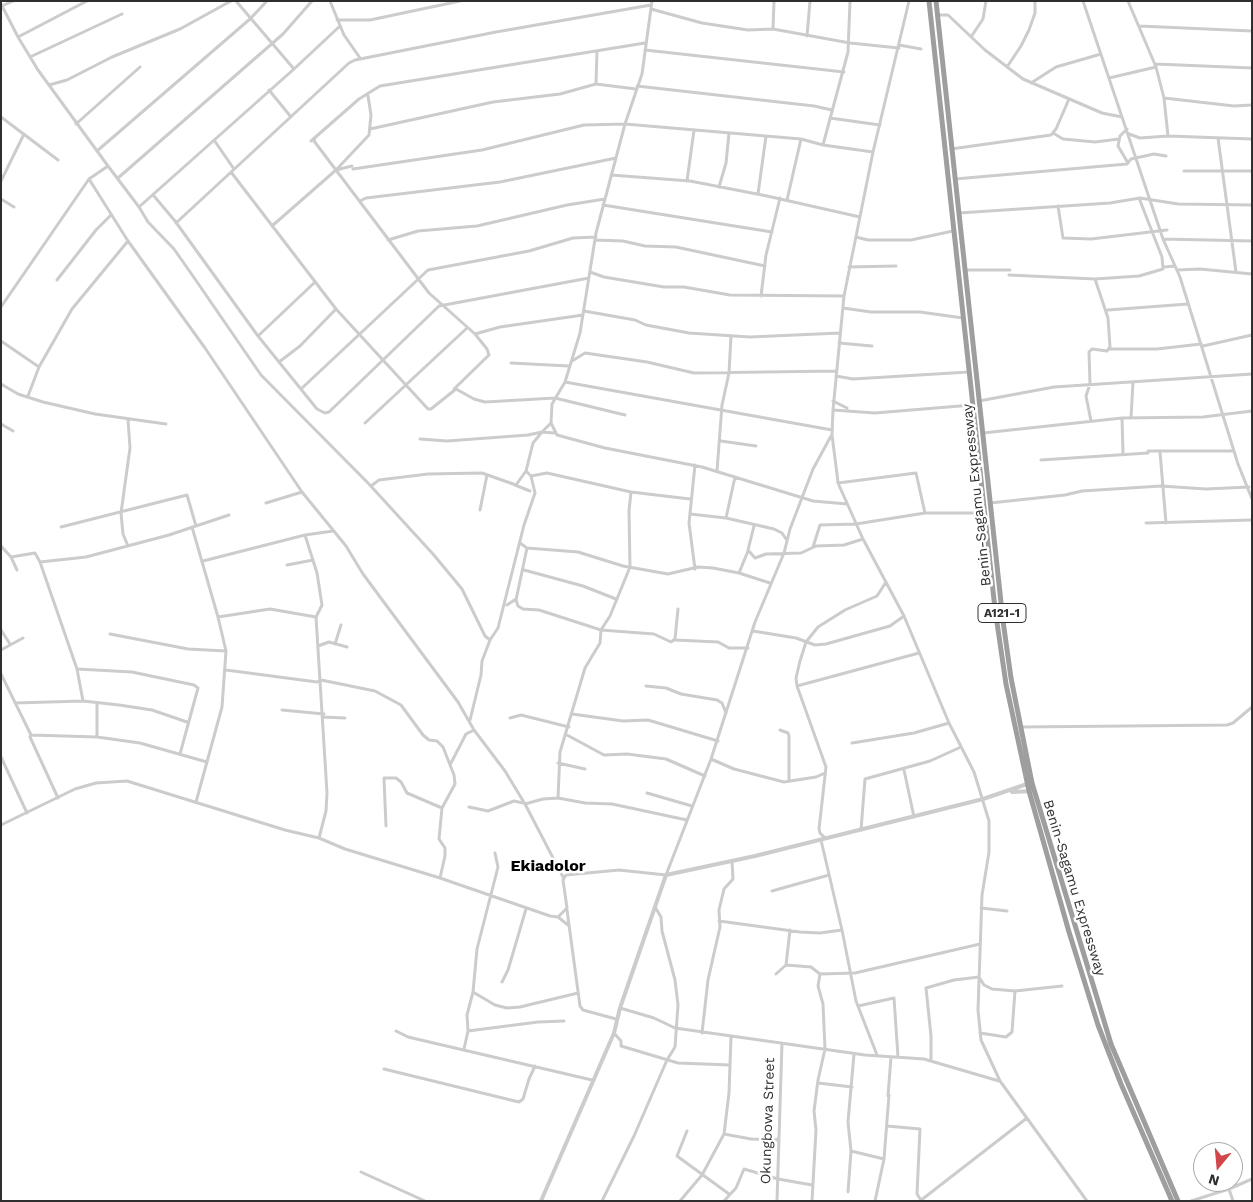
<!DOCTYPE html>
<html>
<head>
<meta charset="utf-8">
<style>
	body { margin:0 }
	#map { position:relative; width:1253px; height:1202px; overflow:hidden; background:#fff; font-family:"Work Sans",sans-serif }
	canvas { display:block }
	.frame { position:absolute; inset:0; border:2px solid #2f2f2f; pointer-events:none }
	.north { position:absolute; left:1193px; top:1142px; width:50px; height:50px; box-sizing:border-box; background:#fff; border:1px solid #acacac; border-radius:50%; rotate:197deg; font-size:14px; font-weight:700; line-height:20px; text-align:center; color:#2f2f2f }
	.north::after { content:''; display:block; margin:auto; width:18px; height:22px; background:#d1464a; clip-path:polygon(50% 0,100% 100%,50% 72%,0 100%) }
</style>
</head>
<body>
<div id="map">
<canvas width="1253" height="1202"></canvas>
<div class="frame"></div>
<div class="north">N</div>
</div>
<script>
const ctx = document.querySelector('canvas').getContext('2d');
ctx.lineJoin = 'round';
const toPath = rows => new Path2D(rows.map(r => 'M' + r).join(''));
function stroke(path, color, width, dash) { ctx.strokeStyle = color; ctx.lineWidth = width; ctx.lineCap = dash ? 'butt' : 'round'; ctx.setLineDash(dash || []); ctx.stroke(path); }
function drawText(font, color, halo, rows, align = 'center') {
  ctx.font = font + ' "Work Sans",sans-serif'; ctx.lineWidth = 5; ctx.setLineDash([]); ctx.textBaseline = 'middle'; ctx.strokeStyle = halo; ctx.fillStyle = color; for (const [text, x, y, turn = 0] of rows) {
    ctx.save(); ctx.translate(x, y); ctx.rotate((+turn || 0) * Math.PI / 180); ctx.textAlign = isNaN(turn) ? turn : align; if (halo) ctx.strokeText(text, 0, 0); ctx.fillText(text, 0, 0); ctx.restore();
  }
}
const minor = toPath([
	[236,1,294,69,340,26],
	[330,1,344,35,360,58],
	[909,1,873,152,844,296,833,410,832,435,837,474,838,483,863,539,904,616,949,723,974,772,989,821,989,852,982,895,978,1010,981,1040,1000,1081,1087,1201],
	[1083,1,1163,239,1180,277,1238,464,1252,499],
	[1128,1,1156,67,1164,98,1168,136],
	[1,4,18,37,38,70,108,166,89,179,128,241,205,348,302,492,346,546,363,574,458,702,474,730,505,771,525,804,563,877],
	[2,6,13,1],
	[651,9,702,23,748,30,773,29,850,43,899,48],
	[938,15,948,15,985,50,1023,79,1102,113,1122,117],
	[337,20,370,20,460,1],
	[1139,26,1252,31],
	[773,29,774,1],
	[807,36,810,1],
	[18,37,87,1],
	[971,37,983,19,986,1],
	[899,45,921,49],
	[645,50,844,72],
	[30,57,122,14],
	[1155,64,1252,68],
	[1007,67,1021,46,1029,30,1035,13,1035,1],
	[1109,78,1156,67],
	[1031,83,1056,67,1101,54],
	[596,84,597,51],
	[49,85,67,80,112,57,180,29,231,1],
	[637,86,814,106,832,110],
	[269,90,291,117],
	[1164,98,1234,106,1252,105],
	[1,117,58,160],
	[830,118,880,125],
	[76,124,140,67],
	[370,129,493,102,560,94,596,84,636,89],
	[1127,129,1120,136,1118,146,1128,163],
	[1053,133,1063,139,1095,142],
	[1129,134,1140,138,1168,136,1252,139],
	[315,138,314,141,429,293,475,334,487,349,489,355,454,389],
	[1218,138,1236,272],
	[214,140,234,169],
	[311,141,359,99,380,86,645,43],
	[1095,142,1119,139],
	[823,145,848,52,850,1],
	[951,149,1051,135,1056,129,1069,99],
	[97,151,250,19,267,1],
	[108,166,139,207,294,69],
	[353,169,482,150,584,125,625,124,642,74,652,1],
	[336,170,352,166],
	[1184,171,1252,171],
	[231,172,336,309,428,409,431,409,456,389,474,399,485,402,555,398,625,415],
	[611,175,690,181,767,196,860,217],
	[118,178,283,34,312,1],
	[955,179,1127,164,1131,159,1154,154,1166,156],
	[1,181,24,134],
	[687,181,694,130],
	[719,187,726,163,729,133],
	[758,194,766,136],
	[154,196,175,221,258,336,314,283],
	[1,199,14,207],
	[787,200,801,139],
	[360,201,366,198,500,182,616,158],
	[603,205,772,232],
	[1058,206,1063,238,1091,239,1167,230],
	[139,207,148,222,174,249,195,279,261,375,368,483,433,554,462,589,485,636,490,640,498,628,524,525,535,493,531,476,526,471,533,443,542,432,554,433],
	[959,213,1110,203,1140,198,1178,204,1252,205],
	[176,223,349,63,355,60,496,32,651,5],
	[272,226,336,170,369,135,371,115,368,96],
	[856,237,868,240,911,240,953,231],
	[1163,239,1252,241],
	[388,240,418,231,477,226,567,205,605,199],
	[595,240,623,241,645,246,676,247,765,266],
	[849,267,896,266],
	[1164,267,1175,266],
	[965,270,1010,270],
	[1177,270,1200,269,1252,274],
	[590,272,604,277,664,287,684,287,730,295,844,296],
	[1009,275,1095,279],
	[57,280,96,230,111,215],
	[761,296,766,255,780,198],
	[1,307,89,179],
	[843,308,871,312,920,312,963,318],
	[1108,310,1188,304],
	[584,311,635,320,646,325,689,333,750,337,840,333],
	[475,334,500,327,583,315],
	[258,336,317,409,325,413,329,412,439,306,589,278],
	[1,341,39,367,72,309,128,241],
	[839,343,872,346],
	[1109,349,1157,349,1201,344,1203,346,1252,335],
	[572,361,585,353,647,362,694,373,836,371],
	[279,362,300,346,336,309],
	[511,363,569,366],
	[836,376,853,379,969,372],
	[565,382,552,404,551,423,557,435,605,448,702,467,813,501,847,504],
	[1,384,18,394,43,402,95,414,166,424],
	[301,389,428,270,529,251,573,238,596,237],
	[28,396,39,367],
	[833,401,847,408],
	[979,401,1054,387,1252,374],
	[833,410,875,413,972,405],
	[1122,418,1123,453],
	[1131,418,1133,382],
	[128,419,130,448,121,513,123,534,128,546],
	[1091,421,1086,396,1090,384,1089,352,1092,349,1107,351,1110,347,1108,318,1095,279,1139,276,1163,269,1162,257,1139,198],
	[365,423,467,328],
	[1,424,13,431],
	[832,430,565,382,580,333,596,233,625,124,801,139,823,145,873,152],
	[983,433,1122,418,1203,417,1252,411],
	[420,439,447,441,528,435,542,432,551,423],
	[721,441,756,446],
	[1148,451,1234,451],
	[1160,452,1166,523],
	[1041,460,1148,453],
	[717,471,722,405,729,373,731,336],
	[531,476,547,473,631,492,690,499],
	[735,477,726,518,774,529,782,533,786,539],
	[838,483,916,473,925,513],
	[515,485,530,491],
	[371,486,379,480,428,474,482,473,516,485,526,471],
	[266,503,302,492],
	[990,503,1065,495,1082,491,1161,486,1206,489,1249,487],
	[480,510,487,475],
	[690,514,726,518],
	[1146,523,1252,520],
	[754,526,748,550,755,558,766,554,801,553,816,546,844,545,863,539],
	[61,527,187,495,196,526],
	[192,527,218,617,226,651,222,707,196,802],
	[305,535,317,573,322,605,316,617,327,793,326,811,319,838],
	[520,543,527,548,578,552,623,566,668,574,698,567,713,568,739,573,770,583],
	[1,546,11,557,17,570],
	[813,547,820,525,856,524,925,513,985,513],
	[527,548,516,600,518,606,523,609,539,610,601,630,654,634,671,642,675,639,678,609],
	[11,557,35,553,40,562,77,669,83,701],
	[203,561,305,535,333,531],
	[40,562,86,557,169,535,229,515],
	[287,565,313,560],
	[695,569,689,523,695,465],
	[524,570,583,586,616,599],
	[739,573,748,551],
	[507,605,516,599],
	[218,617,270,609,316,617],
	[1,630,10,644],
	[753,631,796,638,815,645,826,644,890,626,904,616],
	[110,634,188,649,226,651],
	[675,640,718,642,729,648,748,648],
	[335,644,341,625],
	[318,646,329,642,347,647],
	[1,650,23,638],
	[77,669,132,672,194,685,198,688,180,754],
	[226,670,317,682,321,680,375,691,401,705,423,735,429,740,437,741,443,747,454,775,455,784,442,808,439,839,445,848,445,856,440,878],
	[1,674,31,735],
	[646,686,666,688,681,694,717,700,722,703,726,713],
	[797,686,919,653],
	[15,703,83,701,119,705,152,710,187,722],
	[282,710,324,714],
	[572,714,623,721,648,720,718,741],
	[323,717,345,718],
	[510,718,521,715,569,727],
	[470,720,481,675,482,661,490,640],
	[1022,727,1227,725,1233,723,1252,707],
	[780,730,788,733,789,736,789,781],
	[567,735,604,755,627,754,666,759,705,776],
	[97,737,97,704],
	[852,743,914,733,949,723],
	[1,757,27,813],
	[711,759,734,769,784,782,816,777,825,773],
	[451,763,466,734,474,730],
	[558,763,585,769],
	[904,770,914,817],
	[647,793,692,806],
	[58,798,30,737,31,735,97,737,140,743,207,762],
	[558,798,560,752,585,668,600,643,601,630,610,616,630,567,629,511,631,492],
	[525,804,543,799,558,798,585,803,612,804,687,820],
	[469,807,488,811,514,801,523,803],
	[1,825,75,789,96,783,127,781,285,830,319,838,345,849,440,878,550,916,558,917,567,908,563,880,566,875,619,870,666,875,711,759,755,622,784,553,790,529,813,469,831,436],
	[386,826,384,778,396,778,401,782,407,793,442,808],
	[861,830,865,779,930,761,961,747],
	[825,838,820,833,819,829,826,767,797,686,796,678,800,661,806,642,818,627,845,610,877,596,886,582],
	[821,840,842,930,856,1001,877,1055],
	[772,891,829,875],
	[981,908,1007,911],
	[567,910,580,1006,583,1010,616,1019],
	[558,917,568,925],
	[719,921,800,932,820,933,842,930],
	[786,965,811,967,820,974,855,973,980,944],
	[776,974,786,965,790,930],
	[502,982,508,970,526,909],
	[473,992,495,1005,507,1008,520,1007,578,993],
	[858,1006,894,998,898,1057],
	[620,1008,654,1018,675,1028,865,1055,924,1059,999,1081],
	[396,1031,408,1037,592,1080],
	[468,1031,538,1022,564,1021],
	[614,1033,621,1041,621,1046,678,1063,730,1065],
	[702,1033,708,980,720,927,719,910,724,889,733,879,732,861],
	[980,1033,1006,1037,1012,1032,1015,991],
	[731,1037,729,1093,724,1134,751,1139,777,1140,779,1137],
	[464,1049,468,1031,467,1015,473,992,477,949,498,867,495,853],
	[931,1061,931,1036,926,988,954,980,979,977,984,985,992,989,1015,991,1062,986],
	[384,1069,519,1102,523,1099,529,1079,535,1066],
	[818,1083,852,1087],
	[888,1096,891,1057],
	[887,1126,920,1129,917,1194,921,1200],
	[687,1131,677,1156,729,1194],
	[851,1151,884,1159],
	[361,1172,425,1201],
	[1229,1189,1252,1179],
	[848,1192,851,1151,848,1122,854,1054],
	[602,1201,634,1136,667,1060,675,1047,678,1005,675,980,662,931,661,917,655,907],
	[680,1201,702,1175,724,1134],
	[724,1201,736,1188,744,1169,778,1179,812,1185],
	[777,1201,782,1043],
	[812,1201,816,1130,814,1111,818,1080,825,1049,823,1004,818,986,820,974],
	[875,1201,884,1159,889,1095],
	[920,1201,1027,1118],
	[1191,1201,1229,1189,1233,1201]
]);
const tertiary = toPath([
	[1012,792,1033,791],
	[541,1201,614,1033,620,1008,666,875,755,856,983,799,1030,783]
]);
const trunk = toPath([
	[929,1,995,609,1006,684,1029,791,1069,932,1098,1025,1121,1084,1172,1201],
	[936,1,1003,621,1011,678,1032,783,1111,1044,1178,1201]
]);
const shields = [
	[1002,613,48]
];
const shieldNames = [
	["A121-1",1002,613]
];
const streetNames = [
	["Benin-Sagamu Expressway",977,495,-96],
	["Benin-Sagamu Expressway",1074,888,73],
	["Okungbowa Street",768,1121,-88]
];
const quarterNames = [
	["Ekiadolor",548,866]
];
stroke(minor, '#ccc', 3);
stroke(tertiary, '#ccc', 4);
stroke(trunk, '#9e9e9e', 5);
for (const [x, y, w] of shields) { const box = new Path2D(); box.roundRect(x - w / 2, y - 9.5, w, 19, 4); ctx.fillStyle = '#fff'; ctx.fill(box); stroke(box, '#2f2f2f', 1); }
drawText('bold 12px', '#2f2f2f', null, shieldNames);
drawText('14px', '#2f2f2f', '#fff', streetNames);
drawText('bold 16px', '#000', '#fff', quarterNames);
</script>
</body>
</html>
